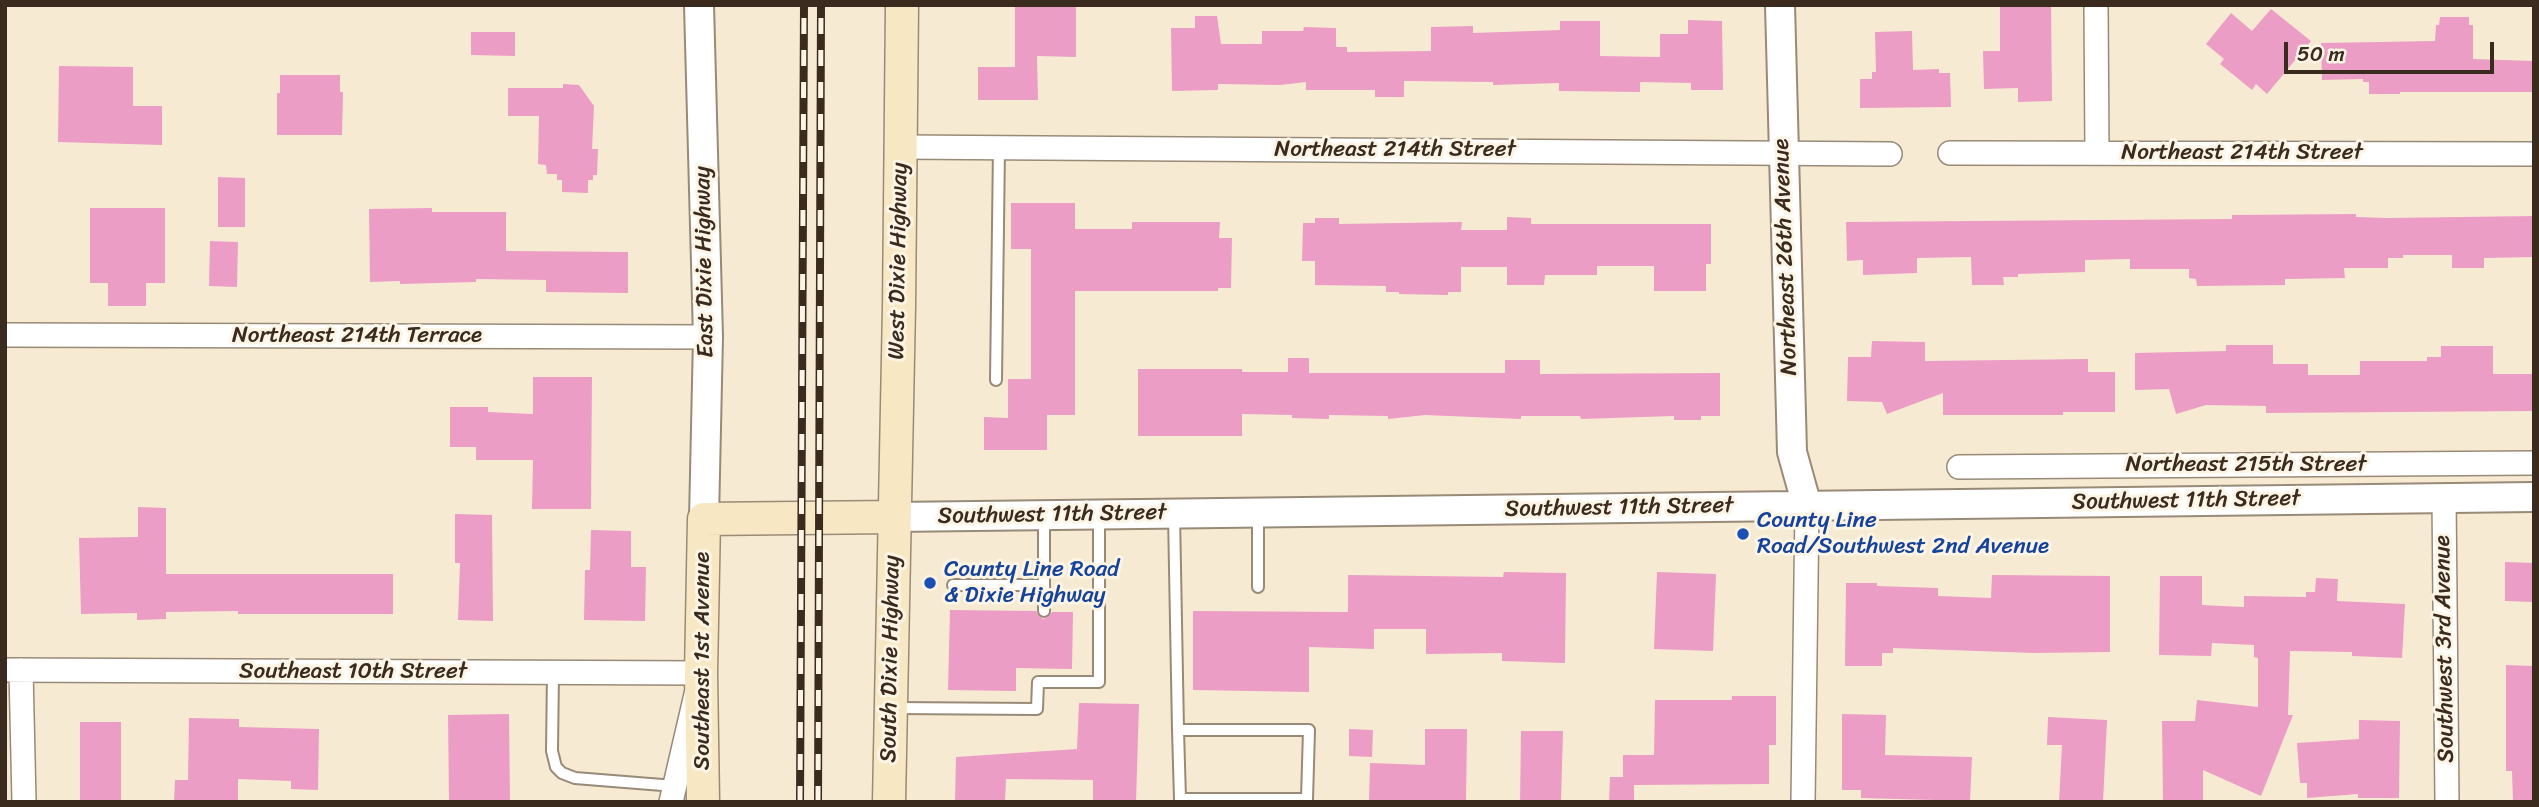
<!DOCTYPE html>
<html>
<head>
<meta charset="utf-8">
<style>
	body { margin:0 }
	#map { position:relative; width:2539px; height:807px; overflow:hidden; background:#f7ead3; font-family:Sriracha,sans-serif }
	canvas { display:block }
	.frame { position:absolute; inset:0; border:7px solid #3b2a1e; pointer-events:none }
	.scale { position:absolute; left:2284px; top:42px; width:210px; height:32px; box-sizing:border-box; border:4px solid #3b2a1e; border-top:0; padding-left:9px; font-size:21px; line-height:24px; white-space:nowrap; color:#3b2a1e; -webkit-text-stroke:5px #fcf5e5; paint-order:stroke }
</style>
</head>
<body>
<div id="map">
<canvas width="2539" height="807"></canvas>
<div class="frame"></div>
<div class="scale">50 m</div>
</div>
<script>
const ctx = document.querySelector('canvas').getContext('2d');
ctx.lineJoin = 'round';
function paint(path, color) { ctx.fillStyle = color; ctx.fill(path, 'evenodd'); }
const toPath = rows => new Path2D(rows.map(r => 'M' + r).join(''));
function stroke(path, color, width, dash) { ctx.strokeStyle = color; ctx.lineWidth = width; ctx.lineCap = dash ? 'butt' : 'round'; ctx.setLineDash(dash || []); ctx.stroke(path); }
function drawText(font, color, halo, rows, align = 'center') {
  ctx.font = font + ' Sriracha,sans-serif'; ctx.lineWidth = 6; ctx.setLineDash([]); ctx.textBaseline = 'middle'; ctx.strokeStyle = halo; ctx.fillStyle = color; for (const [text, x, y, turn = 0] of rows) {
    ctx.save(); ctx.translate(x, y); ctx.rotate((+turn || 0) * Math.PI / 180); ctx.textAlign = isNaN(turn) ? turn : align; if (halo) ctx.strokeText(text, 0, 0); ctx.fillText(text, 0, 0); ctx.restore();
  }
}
const building = toPath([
	[1015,5,1076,5,1076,57,1037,56,1038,100,978,100,978,67,1015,67],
	[2000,5,2051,5,2052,101,2018,102,2018,88,1984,89,1983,51,2000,51],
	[2271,9,2311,41,2267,94,2256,84,2252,90,2220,64,2224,59,2206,44,2231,13,2252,31],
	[1195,16,1217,16,1221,44,1262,44,1262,31,1303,31,1304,27,1336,28,1336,47,1347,47,1347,52,1431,51,1431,27,1473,26,1473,33,1560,30,1560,21,1600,21,1600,56,1660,57,1660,34,1688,34,1688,20,1722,21,1723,90,1691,90,1691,83,1640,82,1640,92,1559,91,1559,83,1493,85,1493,82,1404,81,1404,97,1375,97,1375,90,1306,90,1306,82,1280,85,1218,84,1218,90,1172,91,1171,28,1195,28],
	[2440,17,2469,17,2469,25,2473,25,2473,59,2534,61,2534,92,2400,92,2400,94,2369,94,2369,82,2363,82,2363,79,2322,80,2321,43,2435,41,2436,25,2439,25],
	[1912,31,1913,70,1939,69,1939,73,1950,73,1951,107,1860,108,1860,79,1872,79,1872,72,1876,72,1875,32],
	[471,32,515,32,515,56,471,55],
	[59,66,133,67,133,106,162,106,162,145,58,142],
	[280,75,340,75,340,92,343,92,342,135,277,135,277,93,280,93],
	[563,84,579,85,594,106,592,149,598,149,597,175,593,175,593,180,588,180,588,193,562,192,562,180,557,180,557,174,547,174,546,165,538,164,539,116,508,116,508,88,563,88],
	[218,177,245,178,245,227,218,227],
	[1011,203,1075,203,1075,229,1132,229,1132,222,1220,222,1219,238,1232,238,1231,288,1218,288,1218,291,1075,291,1075,415,1047,415,1047,450,984,450,984,417,1008,418,1008,379,1031,379,1031,249,1011,249],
	[90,208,165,208,165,283,146,283,146,306,108,306,108,283,90,283],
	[432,208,432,212,506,212,506,251,628,252,628,293,546,292,546,280,476,279,476,282,400,284,400,281,370,282,369,209],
	[2356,214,2356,217,2387,218,2534,216,2534,257,2484,258,2484,268,2452,268,2452,255,2403,255,2403,258,2388,258,2388,268,2344,268,2345,278,2285,279,2285,285,2197,286,2196,279,2189,278,2189,269,2130,269,2130,259,2085,260,2085,272,2018,274,2018,277,2003,277,2004,285,1972,285,1971,257,1917,258,1917,273,1863,275,1863,260,1847,261,1846,222,2232,219,2232,215],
	[1507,217,1531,218,1531,224,1711,224,1711,264,1706,264,1706,291,1654,291,1654,266,1597,266,1597,275,1545,275,1544,285,1507,285,1507,267,1461,267,1461,292,1448,292,1448,295,1399,294,1399,292,1386,292,1386,286,1315,285,1315,261,1302,261,1303,223,1315,223,1315,218,1339,218,1339,224,1462,222,1461,230,1507,230],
	[210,241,238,242,237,287,209,286],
	[1872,341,1925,342,1925,361,2088,359,2088,372,2115,372,2115,412,2063,412,2063,415,1943,415,1943,393,1887,414,1882,402,1847,401,1848,357,1871,357],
	[2226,345,2273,345,2273,364,2308,364,2308,375,2360,375,2360,361,2427,361,2427,357,2441,357,2441,346,2493,346,2493,374,2534,374,2534,411,2266,413,2266,406,2206,405,2176,414,2169,389,2135,390,2135,353,2226,351],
	[1288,358,1309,358,1309,373,1505,373,1505,360,1540,360,1540,374,1720,373,1720,416,1701,416,1701,420,1674,420,1674,416,1581,419,1580,416,1521,416,1521,419,1425,415,1388,419,1388,416,1329,415,1329,419,1292,418,1292,415,1242,414,1242,436,1138,436,1138,369,1242,369,1242,372,1288,372],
	[533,377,592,377,591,509,532,509,533,460,476,460,476,447,450,447,450,407,488,407,488,412,533,414],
	[138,507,166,508,166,574,393,574,393,614,238,614,238,611,166,612,166,619,137,620,137,613,81,614,79,538,138,537],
	[455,514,492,515,493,621,458,620,460,563,455,563],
	[591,530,631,531,631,567,646,567,645,621,584,620,585,570,590,570],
	[2505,562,2534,563,2534,602,2505,601],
	[1504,572,1566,573,1565,663,1502,661,1502,653,1426,654,1426,629,1374,629,1374,649,1309,647,1309,692,1193,690,1193,611,1348,612,1348,575,1503,577],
	[1657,572,1716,574,1713,651,1654,649],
	[1992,575,2110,576,2110,652,2034,653,1893,648,1893,653,1882,653,1882,666,1845,666,1846,583,1877,583,1877,586,1938,588,1938,596,1991,598],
	[2160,576,2202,576,2202,605,2244,607,2244,596,2306,597,2306,592,2315,592,2316,578,2338,579,2337,601,2405,604,2402,658,2352,656,2352,652,2290,651,2288,715,2293,715,2261,796,2203,770,2203,801,2163,801,2162,721,2195,721,2197,700,2258,707,2258,658,2254,657,2254,645,2212,643,2211,656,2159,655],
	[950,610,1036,611,1038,615,1043,619,1048,617,1052,612,1073,612,1072,669,1016,668,1016,691,948,690],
	[2506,665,2534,666,2534,802,2513,802,2512,771,2506,771],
	[1732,696,1776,696,1776,745,1769,745,1769,784,1634,785,1634,802,1609,802,1610,777,1623,777,1623,755,1654,755,1655,700,1732,700],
	[1079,703,1139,704,1136,802,1093,802,1093,780,1006,779,1005,802,955,802,956,757,1077,749],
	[509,714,510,802,449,802,448,715],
	[1842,714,1886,715,1885,755,1972,757,1970,801,1861,798,1861,790,1842,790],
	[2048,717,2107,720,2103,802,2059,802,2062,745,2047,745],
	[189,718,239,719,239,727,319,729,318,790,291,789,291,781,238,779,238,802,174,802,175,780,188,780],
	[2359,720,2400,721,2399,798,2358,798,2358,794,2307,798,2307,783,2300,783,2297,743,2359,739],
	[80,722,121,722,121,802,80,802],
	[1349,729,1373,730,1372,757,1349,756],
	[1425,729,1467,729,1466,802,1369,802,1370,763,1425,765],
	[1521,731,1563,731,1561,802,1520,802]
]);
const service = toPath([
	[996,380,999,148],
	[1174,514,1178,730,1180,799,1307,799,1309,730,1178,730],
	[953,585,1044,585,1044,518],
	[1258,587,1258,513],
	[1044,611,1044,585],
	[553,673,552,751,556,767,562,773,575,778,675,786],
	[893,708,1037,709,1038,682,1099,682,1099,515]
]);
const minor = toPath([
	[2096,5,2097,153],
	[900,147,1890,154],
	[1950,153,2534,154],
	[5,335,708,337],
	[1959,467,2534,463],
	[2444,497,2447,802],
	[5,670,701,673,671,802],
	[21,670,24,802],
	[1803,802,1807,506]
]);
const tertiary = toPath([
	[699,5,708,337,704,519],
	[1780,5,1792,452,1807,506],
	[893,517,2534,497]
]);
const secondary = toPath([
	[703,802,701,673,704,519,893,517],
	[889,802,899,307,902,5]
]);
const rail = toPath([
	[800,802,804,5],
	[818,802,821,5]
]);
const markers = [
	[1743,534,7,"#1a4fb4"],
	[930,583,7,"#1a4fb4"]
];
const streetNames = [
	["Northeast 214th Street",1395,150],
	["Northeast 214th Street",2242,153],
	["Northeast 26th Avenue",1786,257,-92],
	["West Dixie Highway",899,261,-89],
	["East Dixie Highway",705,262,-91],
	["Northeast 214th Terrace",357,336],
	["Northeast 215th Street",2246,465],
	["Southwest 11th Street",2186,501,-1],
	["Southwest 11th Street",1619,508,-1],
	["Southwest 11th Street",1052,515,-1],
	["Southwest 3rd Avenue",2445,649,-91],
	["South Dixie Highway",891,659,-89],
	["Southeast 1st Avenue",703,661,-90],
	["Southeast 10th Street",353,672]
];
const transitNames = [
	["County Line",1757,521],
	["Road/Southwest 2nd Avenue",1757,547],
	["County Line Road",944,570],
	["& Dixie Highway",944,596]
];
paint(building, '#ec9dc6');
stroke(service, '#998a78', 14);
stroke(minor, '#998a78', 26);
stroke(tertiary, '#998a78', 32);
stroke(secondary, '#998a78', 35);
stroke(service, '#fff', 10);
stroke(minor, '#fff', 23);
stroke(tertiary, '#fff', 28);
stroke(secondary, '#f7e8c3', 32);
stroke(rail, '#3b2a1e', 8);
stroke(rail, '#fcf5e5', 5, [16]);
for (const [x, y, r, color] of markers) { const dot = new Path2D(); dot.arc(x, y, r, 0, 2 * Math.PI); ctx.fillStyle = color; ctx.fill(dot); stroke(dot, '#fcf5e5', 2.5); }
drawText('23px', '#3b2a1e', '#fcf5e5', streetNames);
drawText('23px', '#164399', '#fcf5e5', transitNames, 'left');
</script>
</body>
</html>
